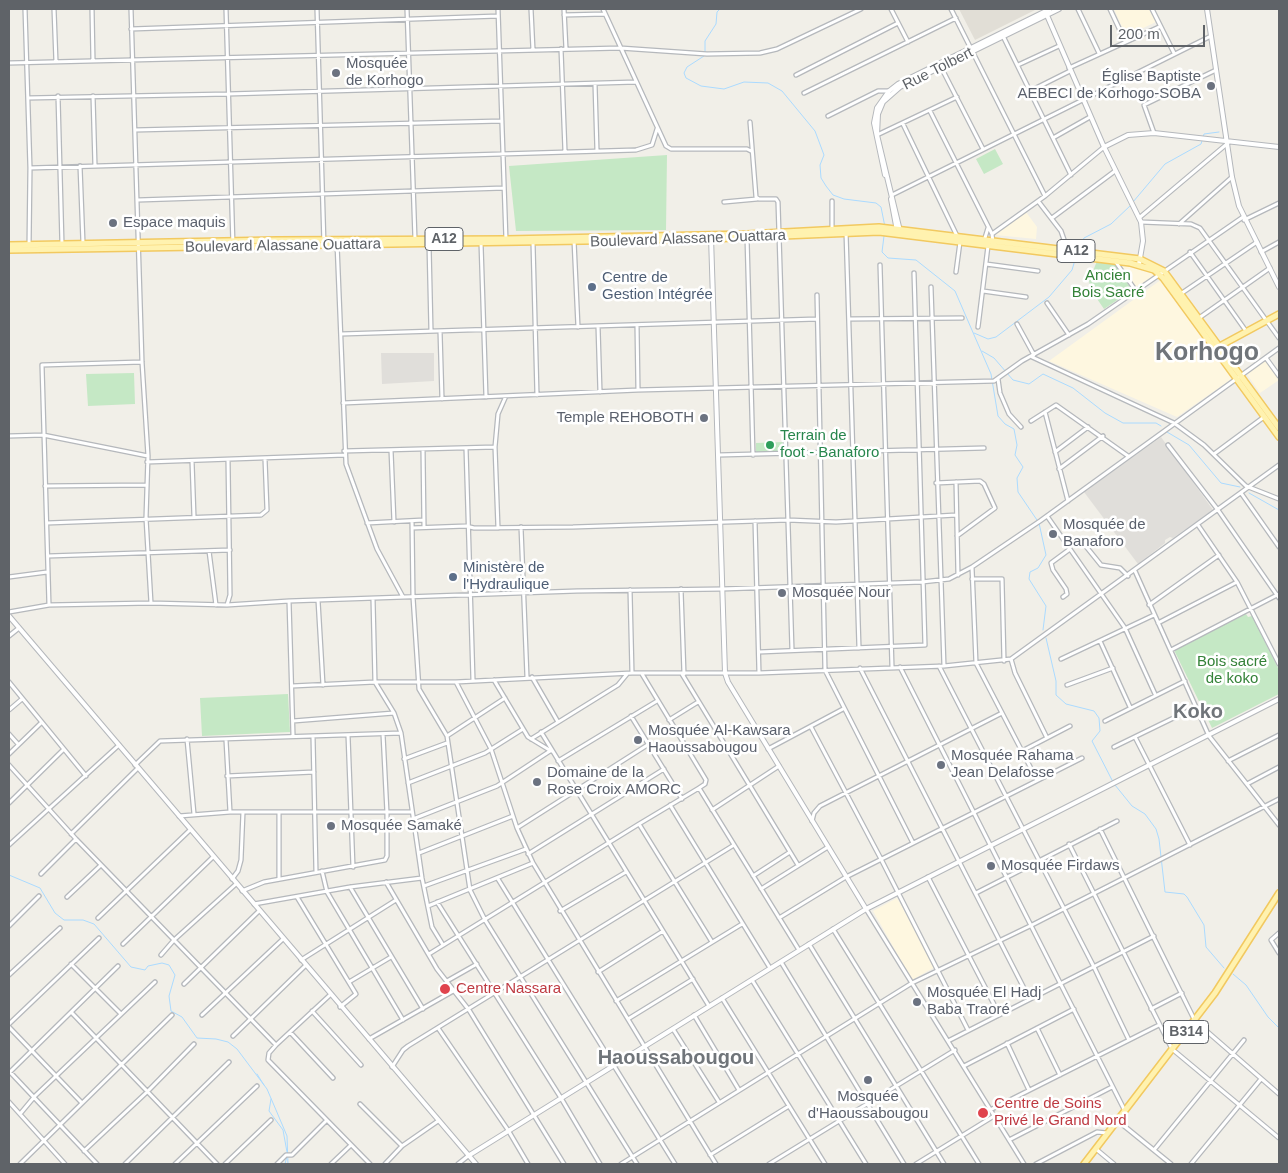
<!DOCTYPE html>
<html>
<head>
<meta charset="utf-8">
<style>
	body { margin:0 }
	#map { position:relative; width:1288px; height:1173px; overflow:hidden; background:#f1efe8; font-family:Helvetica,sans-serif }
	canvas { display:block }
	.frame { position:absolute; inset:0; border:10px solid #5f6368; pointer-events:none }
	.scale { position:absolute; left:1110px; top:25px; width:95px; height:22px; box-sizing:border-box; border:2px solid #5f6368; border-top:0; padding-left:6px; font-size:15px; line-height:18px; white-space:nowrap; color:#5f6368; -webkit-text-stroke:4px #fff; paint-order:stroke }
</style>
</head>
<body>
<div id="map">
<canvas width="1288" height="1173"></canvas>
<div class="frame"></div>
<div class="scale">200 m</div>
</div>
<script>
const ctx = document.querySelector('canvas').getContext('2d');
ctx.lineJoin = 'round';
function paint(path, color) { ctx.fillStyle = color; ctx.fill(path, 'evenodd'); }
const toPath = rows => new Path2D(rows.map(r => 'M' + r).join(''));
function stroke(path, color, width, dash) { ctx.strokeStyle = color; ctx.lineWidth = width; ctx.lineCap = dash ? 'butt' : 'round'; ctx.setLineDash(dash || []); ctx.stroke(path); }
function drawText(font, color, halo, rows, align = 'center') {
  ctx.font = font + ' Helvetica,sans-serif'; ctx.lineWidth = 5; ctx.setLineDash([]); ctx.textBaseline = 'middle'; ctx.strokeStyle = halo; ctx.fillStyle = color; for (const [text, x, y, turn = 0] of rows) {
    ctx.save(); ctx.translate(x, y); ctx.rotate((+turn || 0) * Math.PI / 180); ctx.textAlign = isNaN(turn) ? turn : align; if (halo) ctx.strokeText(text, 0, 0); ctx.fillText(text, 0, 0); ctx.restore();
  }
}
const commercial = toPath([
	[1114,9,1149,9,1156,22,1126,36],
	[1026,212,1037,227,1036,239,995,235],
	[1120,264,1148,269,1157,274,1135,288],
	[1162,279,1233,378,1177,417,1049,361],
	[1265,360,1279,380,1260,393,1246,373],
	[897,898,935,967,912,980,873,911]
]);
const industrial = toPath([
	[381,353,434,353,434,381,382,384],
	[1161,437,1213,510,1173,538,1170,537,1165,540,1165,543,1138,564,1084,492]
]);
const education = toPath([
	[959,9,1034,9,1035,10,975,40]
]);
const green = toPath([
	[995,149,1003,164,984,174,976,159],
	[667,155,666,230,516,231,509,166],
	[1097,261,1115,264,1132,290,1104,309,1091,290,1089,281],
	[134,373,135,404,88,406,86,374],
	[783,442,784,452,756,453,756,443],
	[1246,614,1248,617,1252,616,1279,670,1279,694,1212,728,1174,650],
	[288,694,290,732,202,736,200,698]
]);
const stream = toPath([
	[705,52,705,41,716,24,717,12,720,9],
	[704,56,687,67,684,73,686,78,701,86,724,89,744,82,768,83,782,91,815,131,824,155,820,165,821,178,826,186,833,195,844,199,876,203,881,207,885,227],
	[1133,202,1165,164,1201,144,1204,134,1219,132],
	[884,236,882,252,888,258,916,260,955,291,991,374,998,416,1005,424,1014,429,1017,445,1015,455,1023,467,1017,478,1018,492,1039,523,1046,555,1038,568,1030,572,1029,579,1046,606,1043,630],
	[1080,245,1084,238,1111,224,1131,205],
	[974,333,988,339,996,337,1049,297,1072,270,1075,260],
	[982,351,994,358,1013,380,1029,384,1043,374,1073,388,1105,413,1123,423,1156,423,1161,426],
	[1167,432,1189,445,1221,483,1240,487],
	[1249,493,1279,510],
	[1046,638,1056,681,1056,695,1066,704,1094,711,1099,718,1100,731,1092,741,1113,782],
	[1115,785,1132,806,1145,814,1156,829,1159,839,1165,892,1184,894,1187,897,1204,925,1206,947,1224,968],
	[9,875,40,888,55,913,64,920,83,920,94,924,131,967,145,970,148,966,162,963,169,965,175,975,169,996,171,1011,182,1017,197,1038,216,1039,228,1042,237,1049,267,1089,276,1110,287,1136,288,1164],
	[1233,974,1246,985,1268,1017,1279,1028],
	[257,1074,264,1085],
	[271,1099,269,1111,283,1130,287,1152],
	[285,1164,287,1156]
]);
const minor = toPath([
	[25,9,30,168,29,246],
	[54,9,56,62],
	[92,9,93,61],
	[131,9,142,362,148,456,146,518,151,603],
	[226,9,233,246],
	[317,9,324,245],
	[407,9,415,239],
	[498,9,506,240],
	[531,9,533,50],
	[564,9,566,49],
	[603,9,666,146,671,149,747,149,751,151],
	[891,9,908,42],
	[951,9,1045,196],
	[1078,9,1099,53],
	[1110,9,1125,41],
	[1152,9,1174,53],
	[564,15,605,14],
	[131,29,498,16],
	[1003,36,1071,175],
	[561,49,565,151],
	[9,63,620,48,707,54,760,53,777,49,861,9],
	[1018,65,1059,46],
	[941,67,983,149],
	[1069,68,1159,27],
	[796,75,898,23],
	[595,84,597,151],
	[1030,91,1070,71],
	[804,93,956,18],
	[58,96,62,244],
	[93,96,95,166],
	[28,98,228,94,636,82],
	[930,111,992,234,993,243],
	[828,116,878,91,889,91],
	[750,122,756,197,759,199,776,199,778,202,792,650],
	[903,124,958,238],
	[135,130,502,121],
	[1154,133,1144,105,1216,70],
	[877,135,957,97],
	[1053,138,1090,117],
	[80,166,83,243],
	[30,168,636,150,652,145,657,129],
	[892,195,1211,36],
	[138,200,504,188],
	[1038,201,1061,231,1068,251],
	[724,202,757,199],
	[1052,218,1115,171],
	[1139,218,1228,143],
	[1244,220,1279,203],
	[1141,222,1191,224,1200,228,1279,338],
	[1179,224,1232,177],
	[832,229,832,201],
	[846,232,859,648],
	[992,234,1045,196,1104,147],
	[747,237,753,455],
	[574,240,578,327],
	[984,241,988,228],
	[337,243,346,464,377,549,403,597],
	[481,243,486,397],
	[533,243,537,395],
	[429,244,431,331],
	[1190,252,1246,331],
	[1261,252,1279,242],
	[1115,261,1136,291],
	[986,264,1038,271],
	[880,265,892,667],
	[956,272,960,242],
	[931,287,944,666],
	[983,291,1026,297],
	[1182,293,1257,242],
	[817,295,825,670,913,843],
	[1047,303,1069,335],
	[1199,318,1270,268],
	[849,319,962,318],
	[1017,324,1034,355],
	[637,325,638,390],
	[598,326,600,392],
	[978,327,988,246],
	[440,331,442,399],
	[341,334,817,319],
	[1032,357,1174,423,1204,445,1246,486,1279,499],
	[1266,358,1279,376],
	[998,379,1000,393,1009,414,1021,427],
	[343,403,638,390,994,381,1022,361,1088,324,1243,217],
	[1045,412,1068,501],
	[1031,421,1056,405,1128,456],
	[9,436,43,435,148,456],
	[1168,445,1218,510,1279,598],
	[466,448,473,680],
	[391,450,394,522],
	[423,450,424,526],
	[344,451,495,447],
	[1055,452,1088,427],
	[1214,454,1264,417],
	[719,455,984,448],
	[192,461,194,517],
	[147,462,345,455],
	[1059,469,1103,436],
	[956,482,958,575],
	[936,483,980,481,984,484,995,508,957,536],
	[45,486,147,485],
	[1241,493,1279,547],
	[1047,516,1125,628,1155,694],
	[412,521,413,597,419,689,447,736,470,890,485,920,637,1164],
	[755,521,759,673],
	[47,523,261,515,267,510,265,459],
	[367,523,424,520],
	[1198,525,1237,582,1279,664],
	[521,527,527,677],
	[412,528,466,526,474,528,573,527,788,520,836,522,956,515],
	[498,528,495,447,498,414,506,396],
	[1080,539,1101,565,1120,568,1128,576],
	[209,551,216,605],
	[48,556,230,550],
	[972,567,976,663,1037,780],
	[1135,571,1209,736,1279,825],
	[9,577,47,572],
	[972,579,1002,579,1004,661],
	[681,589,684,674],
	[630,590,632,673],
	[1063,597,1067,594,1066,589,1053,570,1051,563,1070,549],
	[373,599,375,682,394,713,401,733,422,878,432,927,443,945],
	[318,600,323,685],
	[289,601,293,735],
	[49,605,42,365,142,362],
	[227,605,230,595,228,460],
	[1149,605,1219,555],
	[9,612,49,605,151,603,227,605,289,601,577,591,722,589,922,582,949,579,972,567,1040,521,1279,348],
	[1158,623,1237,582],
	[9,636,19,628],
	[1100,641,1130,707],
	[1171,650,1279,594],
	[759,652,925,645,914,273],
	[1011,659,1015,673,1047,738],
	[1061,659,1154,615],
	[939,666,1094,967,1129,1040],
	[900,667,1125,1111],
	[860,668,1029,998],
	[642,674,706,780,705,784,699,788,799,950],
	[682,674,798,865],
	[532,677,558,722],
	[494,680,528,737,551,751],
	[9,682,86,776],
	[456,682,491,749,517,828,533,863,716,1164],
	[1067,685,1113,668],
	[292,686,375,682,456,682,632,673,759,673,944,666,1011,659,1279,465],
	[9,710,22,699],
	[631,716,682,799],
	[669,720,698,702],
	[293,721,394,713],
	[1105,721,1185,681],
	[811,727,881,859,968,1030],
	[541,732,709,1006],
	[9,734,18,744],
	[348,735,353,867],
	[447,736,505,698],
	[313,737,316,872],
	[1135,737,1190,845],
	[187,739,194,814],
	[531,739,618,685,627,674],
	[226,740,230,812],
	[1114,747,1196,707],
	[768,749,843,709],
	[1022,751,1070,726],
	[9,754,41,723],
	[404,759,447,743],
	[558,761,657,701],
	[1228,761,1279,735],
	[9,765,76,839,276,1045],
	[135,765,160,741,401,733],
	[227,776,314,772],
	[408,783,485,753,523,729],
	[1247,784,1279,767],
	[9,803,63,750],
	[670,805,770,968],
	[712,810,779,766],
	[179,816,230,812,412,812],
	[413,819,497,786,550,751],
	[812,821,814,813,820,806,1002,713],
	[639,824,699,788],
	[517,828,649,744],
	[1100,829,1195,1021,1279,1094],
	[71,834,138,768],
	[1069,844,1172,1049,1279,1138],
	[9,845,119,745],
	[419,853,513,816],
	[528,854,664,769],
	[322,871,327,892,403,1020],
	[41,874,76,839],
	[753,876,790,852],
	[928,877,999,1014],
	[232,879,238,871,241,860,243,812],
	[279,879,279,812],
	[498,879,675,1164],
	[386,882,437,969,469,1010,564,1164],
	[424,886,526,849],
	[350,887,423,1009],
	[761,889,828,847],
	[242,891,264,882,385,860,387,856,387,813,383,734],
	[976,893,1117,821],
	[67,897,101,865],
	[297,897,356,994,340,1007],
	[437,902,561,1098,600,1164],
	[254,904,350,887,422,878],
	[428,906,533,863],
	[866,909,1024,1164],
	[560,911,626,872],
	[98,918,190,830],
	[779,918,846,877,1082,758],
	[9,926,39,896],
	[833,929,979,1164],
	[1279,933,1271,940,1279,953],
	[123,944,213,857],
	[809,944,944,1164],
	[429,954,639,824,712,942],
	[161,955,174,940,236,884],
	[301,960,396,900],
	[781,962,904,1164],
	[71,964,121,1014],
	[598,972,663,931],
	[9,975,60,928],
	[752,980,866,1164],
	[447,981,477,964],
	[349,982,391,957],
	[184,984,259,911],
	[330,995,276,1045,269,1053,268,1060,370,1164],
	[722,998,825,1164],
	[616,1001,742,924],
	[1151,1009,1182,993],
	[312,1011,361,1065],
	[72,1013,217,1164],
	[202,1015,283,939],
	[694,1015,739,1090],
	[628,1019,693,979],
	[9,1024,99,938],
	[9,1027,82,1103],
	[438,1028,508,1130,528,1164],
	[1037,1028,1060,1075],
	[673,1029,719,1102],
	[290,1032,333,1078],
	[233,1036,305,966],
	[369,1039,455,990],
	[948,1041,1154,936],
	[1007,1043,1029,1090],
	[964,1066,1074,1009],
	[392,1067,403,1050,408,1046,734,845],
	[10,1072,118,966],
	[10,1072,97,1164],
	[9,1102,65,1164],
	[360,1104,402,1146],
	[990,1110,1159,1025],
	[20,1114,35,1096,155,982],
	[1118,1121,1171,1164],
	[1009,1140,1112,1087],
	[1096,1149,1114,1164],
	[1154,1150,1244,1040],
	[84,1151,147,1092,194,1044],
	[710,1155,789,1106],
	[20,1164,172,1015],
	[125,1164,229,1062],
	[175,1164,257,1086],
	[225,1164,271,1120],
	[277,1164,286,1155,292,1155,326,1121],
	[331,1164,351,1145],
	[385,1164,402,1146,438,1121],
	[458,1164,468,1156],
	[621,1164,912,983,1032,925,1279,799],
	[769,1164,955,1050],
	[916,1164,994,1116],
	[1036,1164,1097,1132,1107,1133],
	[1191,1164,1261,1079]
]);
const tertiary = toPath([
	[1207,9,1232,177,1239,206,1279,287],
	[1046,13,1104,147,1141,222,1143,241,1139,264],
	[1104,147,1128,135,1154,133,1279,147],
	[885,175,874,123,877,108,889,91,898,84,1050,9],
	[891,199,897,231],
	[900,231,877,135,878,114,883,102,900,87,1059,9],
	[711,237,725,673,728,682,779,766,866,909],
	[9,616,476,1164],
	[468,1156,866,909,1279,699]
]);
const primary = toPath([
	[9,245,277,240,506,239,747,234,879,227,1140,259,1164,271,1279,428],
	[9,250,711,239,879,232,1130,263,1154,270,1163,278,1279,437],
	[1218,347,1279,314],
	[1084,1164,1215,993,1279,893]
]);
const markers = [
	[336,73,5,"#6b7280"],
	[1211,86,5,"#6b7280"],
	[113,223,5,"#6b7280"],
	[592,287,5,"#5c6f8a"],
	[704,418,5,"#6b7280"],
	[770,445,5,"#2e9e5b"],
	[1053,534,5,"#6b7280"],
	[453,577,5,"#5c6f8a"],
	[782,593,5,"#6b7280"],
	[638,740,5,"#6b7280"],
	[941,765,5,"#6b7280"],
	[537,782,5,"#6b7280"],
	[331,826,5,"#6b7280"],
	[991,866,5,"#6b7280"],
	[445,989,6,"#e0444e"],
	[917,1002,5,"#6b7280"],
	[868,1080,5,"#6b7280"],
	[983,1113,6,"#e0444e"]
];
const shields = [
	[444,239,38],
	[1076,251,38],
	[1186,1032,45]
];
const shieldNames = [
	["A12",444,239],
	["A12",1076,251],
	["B314",1186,1032]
];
const worshipNames = [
	["Mosquée",346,64],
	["de Korhogo",346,81],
	["Église Baptiste",1201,77,"right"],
	["AEBECI de Korhogo-SOBA",1201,94,"right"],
	["Espace maquis",123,223],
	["Temple REHOBOTH",694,418,"right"],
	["Mosquée de",1063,525],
	["Banaforo",1063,542],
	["Mosquée Nour",792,593],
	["Mosquée Al-Kawsara",648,731],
	["Haoussabougou",648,748],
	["Mosquée Rahama",951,756],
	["Jean Delafosse",951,773],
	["Domaine de la",547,773],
	["Rose Croix AMORC",547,790],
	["Mosquée Samaké",341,826],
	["Mosquée Firdaws",1001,866],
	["Mosquée El Hadj",927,993],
	["Baba Traoré",927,1010],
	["Mosquée",868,1097,"center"],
	["d'Haoussabougou",868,1114,"center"]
];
const streetNames = [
	["Rue Tolbert",938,69,-27],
	["Boulevard Alassane Ouattara",688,239,-2],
	["Boulevard Alassane Ouattara",283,246,-1]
];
const parkNames = [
	["Ancien",1108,276],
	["Bois Sacré",1108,293],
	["Bois sacré",1232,662],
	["de koko",1232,679]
];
const serviceNames = [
	["Centre de",602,278],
	["Gestion Intégrée",602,295],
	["Ministère de",463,568],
	["l'Hydraulique",463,585]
];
const leisureNames = [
	["Terrain de",780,436],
	["foot - Banaforo",780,453]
];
const healthNames = [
	["Centre Nassara",456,989],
	["Centre de Soins",994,1104],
	["Privé le Grand Nord",994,1121]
];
const districtNames = [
	["Koko",1198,712],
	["Haoussabougou",676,1058]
];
const townNames = [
	["Korhogo",1207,353]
];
paint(commercial, '#fef7e0');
paint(industrial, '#e0deda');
paint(education, '#e1ded6');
paint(green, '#c5e8c5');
stroke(stream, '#aadaff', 1);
stroke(minor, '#b5b8bc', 5.5);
stroke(tertiary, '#b5b8bc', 6);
stroke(primary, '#f2c960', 8);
stroke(minor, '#fff', 3);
stroke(tertiary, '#fff', 4);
stroke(primary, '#fff2af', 5);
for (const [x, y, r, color] of markers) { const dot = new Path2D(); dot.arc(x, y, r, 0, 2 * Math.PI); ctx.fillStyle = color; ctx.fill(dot); stroke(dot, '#fff', 2); }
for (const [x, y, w] of shields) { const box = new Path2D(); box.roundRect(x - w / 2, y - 11.5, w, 23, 4); ctx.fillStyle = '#fff'; ctx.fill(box); stroke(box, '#5f6368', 1); }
drawText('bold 14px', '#5f6368', null, shieldNames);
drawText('15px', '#5b616d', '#fff', worshipNames, 'left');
drawText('15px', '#5f6368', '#fff', streetNames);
drawText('15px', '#348238', '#fff', parkNames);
drawText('15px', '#4e5e75', '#fff', serviceNames, 'left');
drawText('15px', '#27864d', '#fff', leisureNames, 'left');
drawText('15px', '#be3a42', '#fff', healthNames, 'left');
drawText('bold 20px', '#70757a', '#fff', districtNames);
drawText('bold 25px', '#70757a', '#fff', townNames);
</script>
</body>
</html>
